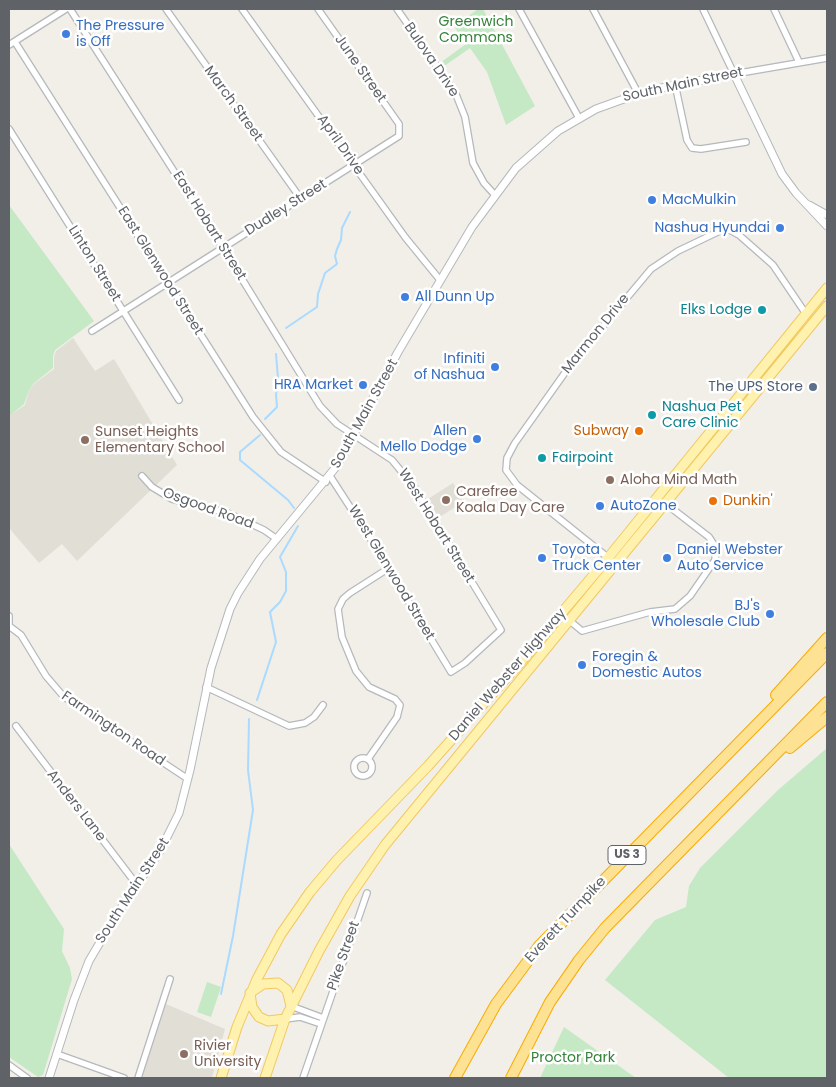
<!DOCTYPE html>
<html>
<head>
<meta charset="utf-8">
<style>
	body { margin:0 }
	#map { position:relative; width:836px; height:1087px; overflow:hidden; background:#f1efe8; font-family:Poppins,sans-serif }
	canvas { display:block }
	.frame { position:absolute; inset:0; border:10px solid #5f6368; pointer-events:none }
</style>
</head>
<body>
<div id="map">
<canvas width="836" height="1087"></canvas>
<div class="frame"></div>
</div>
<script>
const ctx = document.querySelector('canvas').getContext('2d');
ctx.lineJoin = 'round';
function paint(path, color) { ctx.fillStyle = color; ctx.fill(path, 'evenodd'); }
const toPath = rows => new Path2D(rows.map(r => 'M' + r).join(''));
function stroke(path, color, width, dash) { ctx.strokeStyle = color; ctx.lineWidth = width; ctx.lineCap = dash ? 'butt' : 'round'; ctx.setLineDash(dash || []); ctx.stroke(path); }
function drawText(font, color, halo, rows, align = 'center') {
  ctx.font = font + ' Poppins,sans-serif'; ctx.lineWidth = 5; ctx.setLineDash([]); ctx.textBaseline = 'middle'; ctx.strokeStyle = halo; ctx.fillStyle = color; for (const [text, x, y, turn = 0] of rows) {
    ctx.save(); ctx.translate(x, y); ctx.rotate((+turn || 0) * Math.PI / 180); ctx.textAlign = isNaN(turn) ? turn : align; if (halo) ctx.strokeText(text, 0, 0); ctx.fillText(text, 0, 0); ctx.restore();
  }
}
const education = toPath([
	[73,338,95,371,114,359,177,465,77,561,62,544,39,563,9,528,9,414,12,414,25,405,29,390,35,383,54,369,54,357,56,351],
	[453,483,465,501,438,518,428,499],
	[166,1004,225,1029,212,1078,142,1078]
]);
const green = toPath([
	[478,9,483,9,535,106,506,125,487,72,470,48,443,67,440,63,466,44,454,26],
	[9,205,94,321,55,350,53,356,53,368,34,383,29,390,24,404,12,414,9,414],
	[827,748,827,1078,729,1078,605,980,655,920,686,907,689,886,700,868,778,790],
	[9,844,64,929,62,951,70,968,72,979,43,1075,38,1077,9,1057],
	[207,982,221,987,211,1017,197,1012],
	[564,1027,636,1078,540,1078]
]);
const stream = toPath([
	[286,328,317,307,318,294,325,273,337,264,335,256,337,249,341,240,342,228,350,212],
	[265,419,277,407,276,395,278,378,276,354],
	[260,435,240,452,240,460,288,500,294,508],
	[257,700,276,642,270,612,280,602,286,591,286,572,280,557,298,526],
	[221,994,233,936,253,810,248,770,249,719]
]);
const minor = toPath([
	[70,9,223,248,320,406,337,424,392,460,415,488,501,630,465,663,451,672,370,538,330,476],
	[166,9,301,199],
	[242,9,405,237,440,280],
	[397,9,455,92,465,117,473,163,484,183,494,194],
	[519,9,579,118],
	[593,9,638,93],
	[703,9,734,74,827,58],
	[774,9,799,62],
	[15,42,253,417,281,452,326,482],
	[9,45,66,9],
	[675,84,687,140,692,148,701,149,746,142],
	[9,129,179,400],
	[92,331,399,136,399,124,318,9],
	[142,476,152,487,172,499,228,513,264,530,277,539],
	[611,560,517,485,506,470,507,458,515,443,569,367,651,269,678,251,726,228,739,235,773,265,806,314],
	[9,616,9,626],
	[570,621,582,631,650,612,675,609,690,596,715,560,716,548,709,537,666,504],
	[9,626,21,635,46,676,64,697,188,779],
	[206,687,289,726,305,723,314,717,323,705],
	[16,726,137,885],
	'354 767a9 9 0 1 1 18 0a9 9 0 1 1-18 0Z',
	[368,759,397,717,400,705,395,699,369,687,356,671,342,637,338,609,343,599,350,593,389,568],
	[291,1006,323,1018],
	[285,1019,300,1017,321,1024],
	[57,1054,124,1078],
	[9,1065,27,1078],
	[138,1078,170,979],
	[303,1078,367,893]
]);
const tertiary = toPath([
	[809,205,827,215],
	[49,1078,74,1000,89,961,115,917,160,851,179,813,190,770,211,668,230,609,238,593,260,559,336,467,398,352,472,227,516,168,558,131,596,109,646,91,734,74,782,174,796,193,827,226]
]);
const primary = toPath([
	[285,1019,268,1021,259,1017,252,1007,250,993,263,984,278,983,287,990,291,1006],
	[221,1078,237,1027,257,979,281,934,310,892,337,860,428,766,517,666,608,558,827,288],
	[265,1078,285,1019,319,951,350,896,385,845,827,306]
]);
const motorway = toPath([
	[776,695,827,638],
	[790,748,827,717],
	[455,1078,496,1004,539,946,827,653],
	[511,1078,550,1002,579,960,605,928,827,702]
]);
const markers = [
	[66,34,5,"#3f7fe0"],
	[652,200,5,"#3f7fe0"],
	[780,228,5,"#3f7fe0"],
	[405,297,5,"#3f7fe0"],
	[762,310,5,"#0f9aa8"],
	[495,367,5,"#3f7fe0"],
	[363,385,5,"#3f7fe0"],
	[813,387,5,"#5c6f8a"],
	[652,415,5,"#0f9aa8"],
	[639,431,5,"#e8710a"],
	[477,439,5,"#3f7fe0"],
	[85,440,5,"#8d6e63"],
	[542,458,5,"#0f9aa8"],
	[610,480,5,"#8d6e63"],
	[446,500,5,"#8d6e63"],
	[713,501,5,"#e8710a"],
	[600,506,5,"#3f7fe0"],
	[542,558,5,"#3f7fe0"],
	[667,558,5,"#3f7fe0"],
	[770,614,5,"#3f7fe0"],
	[582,665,5,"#3f7fe0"],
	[184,1054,5,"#8d6e63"]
];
const shields = [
	[627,855,38]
];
const shieldNames = [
	["US 3",627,855]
];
const parkNames = [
	["Greenwich",476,22],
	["Commons",476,38],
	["Proctor Park",573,1058]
];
const shopNames = [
	["The Pressure",76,26],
	["is Off",76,42],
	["MacMulkin",662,200],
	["Nashua Hyundai",770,228,"right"],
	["All Dunn Up",415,297],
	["Infiniti",485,359,"right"],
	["of Nashua",485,375,"right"],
	["HRA Market",353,385,"right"],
	["Allen",467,431,"right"],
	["Mello Dodge",467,447,"right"],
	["AutoZone",610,506],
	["Toyota",552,550],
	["Truck Center",552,566],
	["Daniel Webster",677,550],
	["Auto Service",677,566],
	["BJ's",760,606,"right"],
	["Wholesale Club",760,622,"right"],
	["Foregin &",592,657],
	["Domestic Autos",592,673]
];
const streetNames = [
	["Bulova Drive",431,60,56],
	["June Street",360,69,55],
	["South Main Street",683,85,-12],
	["March Street",233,104,54],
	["April Drive",340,145,55],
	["Dudley Street",286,208,-32],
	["East Hobart Street",209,226,58],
	["Linton Street",94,264,58],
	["East Glenwood Street",160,271,58],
	["Marmon Drive",596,334,-51],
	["South Main Street",365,414,-61],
	["Osgood Road",208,509,20],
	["West Hobart Street",436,526,58],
	["West Glenwood Street",391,573,59],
	["Daniel Webster Highway",508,675,-49],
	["Farmington Road",113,729,34],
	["Anders Lane",76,806,52],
	["South Main Street",133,891,-57],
	["Everett Turnpike",566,920,-47],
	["Pike Street",344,956,-71]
];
const cultureNames = [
	["Elks Lodge",752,310,"right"],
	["Nashua Pet",662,407],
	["Care Clinic",662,423],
	["Fairpoint",552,458]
];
const serviceNames = [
	["The UPS Store",803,387]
];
const foodNames = [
	["Subway",629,431],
	["Dunkin'",723,501,"left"]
];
const educationNames = [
	["Sunset Heights",95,432],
	["Elementary School",95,448],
	["Aloha Mind Math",620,480],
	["Carefree",456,492],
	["Koala Day Care",456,508],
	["Rivier",194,1046],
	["University",194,1062]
];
paint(education, '#e1ded6');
paint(green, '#c5e8c5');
stroke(stream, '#aadaff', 2);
stroke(minor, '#b5b8bc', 8);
stroke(tertiary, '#b5b8bc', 9);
stroke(primary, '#f2c960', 11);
stroke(motorway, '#f9ab00', 12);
stroke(minor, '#fff', 5.5);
stroke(tertiary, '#fff', 7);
stroke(primary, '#fff2af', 9);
stroke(motorway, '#fde293', 10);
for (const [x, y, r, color] of markers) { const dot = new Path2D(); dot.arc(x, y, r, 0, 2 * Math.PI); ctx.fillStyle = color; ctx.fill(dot); stroke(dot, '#fff', 2); }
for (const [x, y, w] of shields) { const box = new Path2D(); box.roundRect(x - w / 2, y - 9.5, w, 19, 4); ctx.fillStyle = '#fff'; ctx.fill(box); stroke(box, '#5f6368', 1); }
drawText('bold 12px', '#5f6368', null, shieldNames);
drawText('14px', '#348238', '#fff', parkNames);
drawText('14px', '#366cbe', '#fff', shopNames, 'left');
drawText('14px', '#5f6368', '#fff', streetNames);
drawText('14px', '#0d838f', '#fff', cultureNames, 'left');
drawText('14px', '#4e5e75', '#fff', serviceNames, 'right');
drawText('14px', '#c56008', '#fff', foodNames, 'right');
drawText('14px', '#785e54', '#fff', educationNames, 'left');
</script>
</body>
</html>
